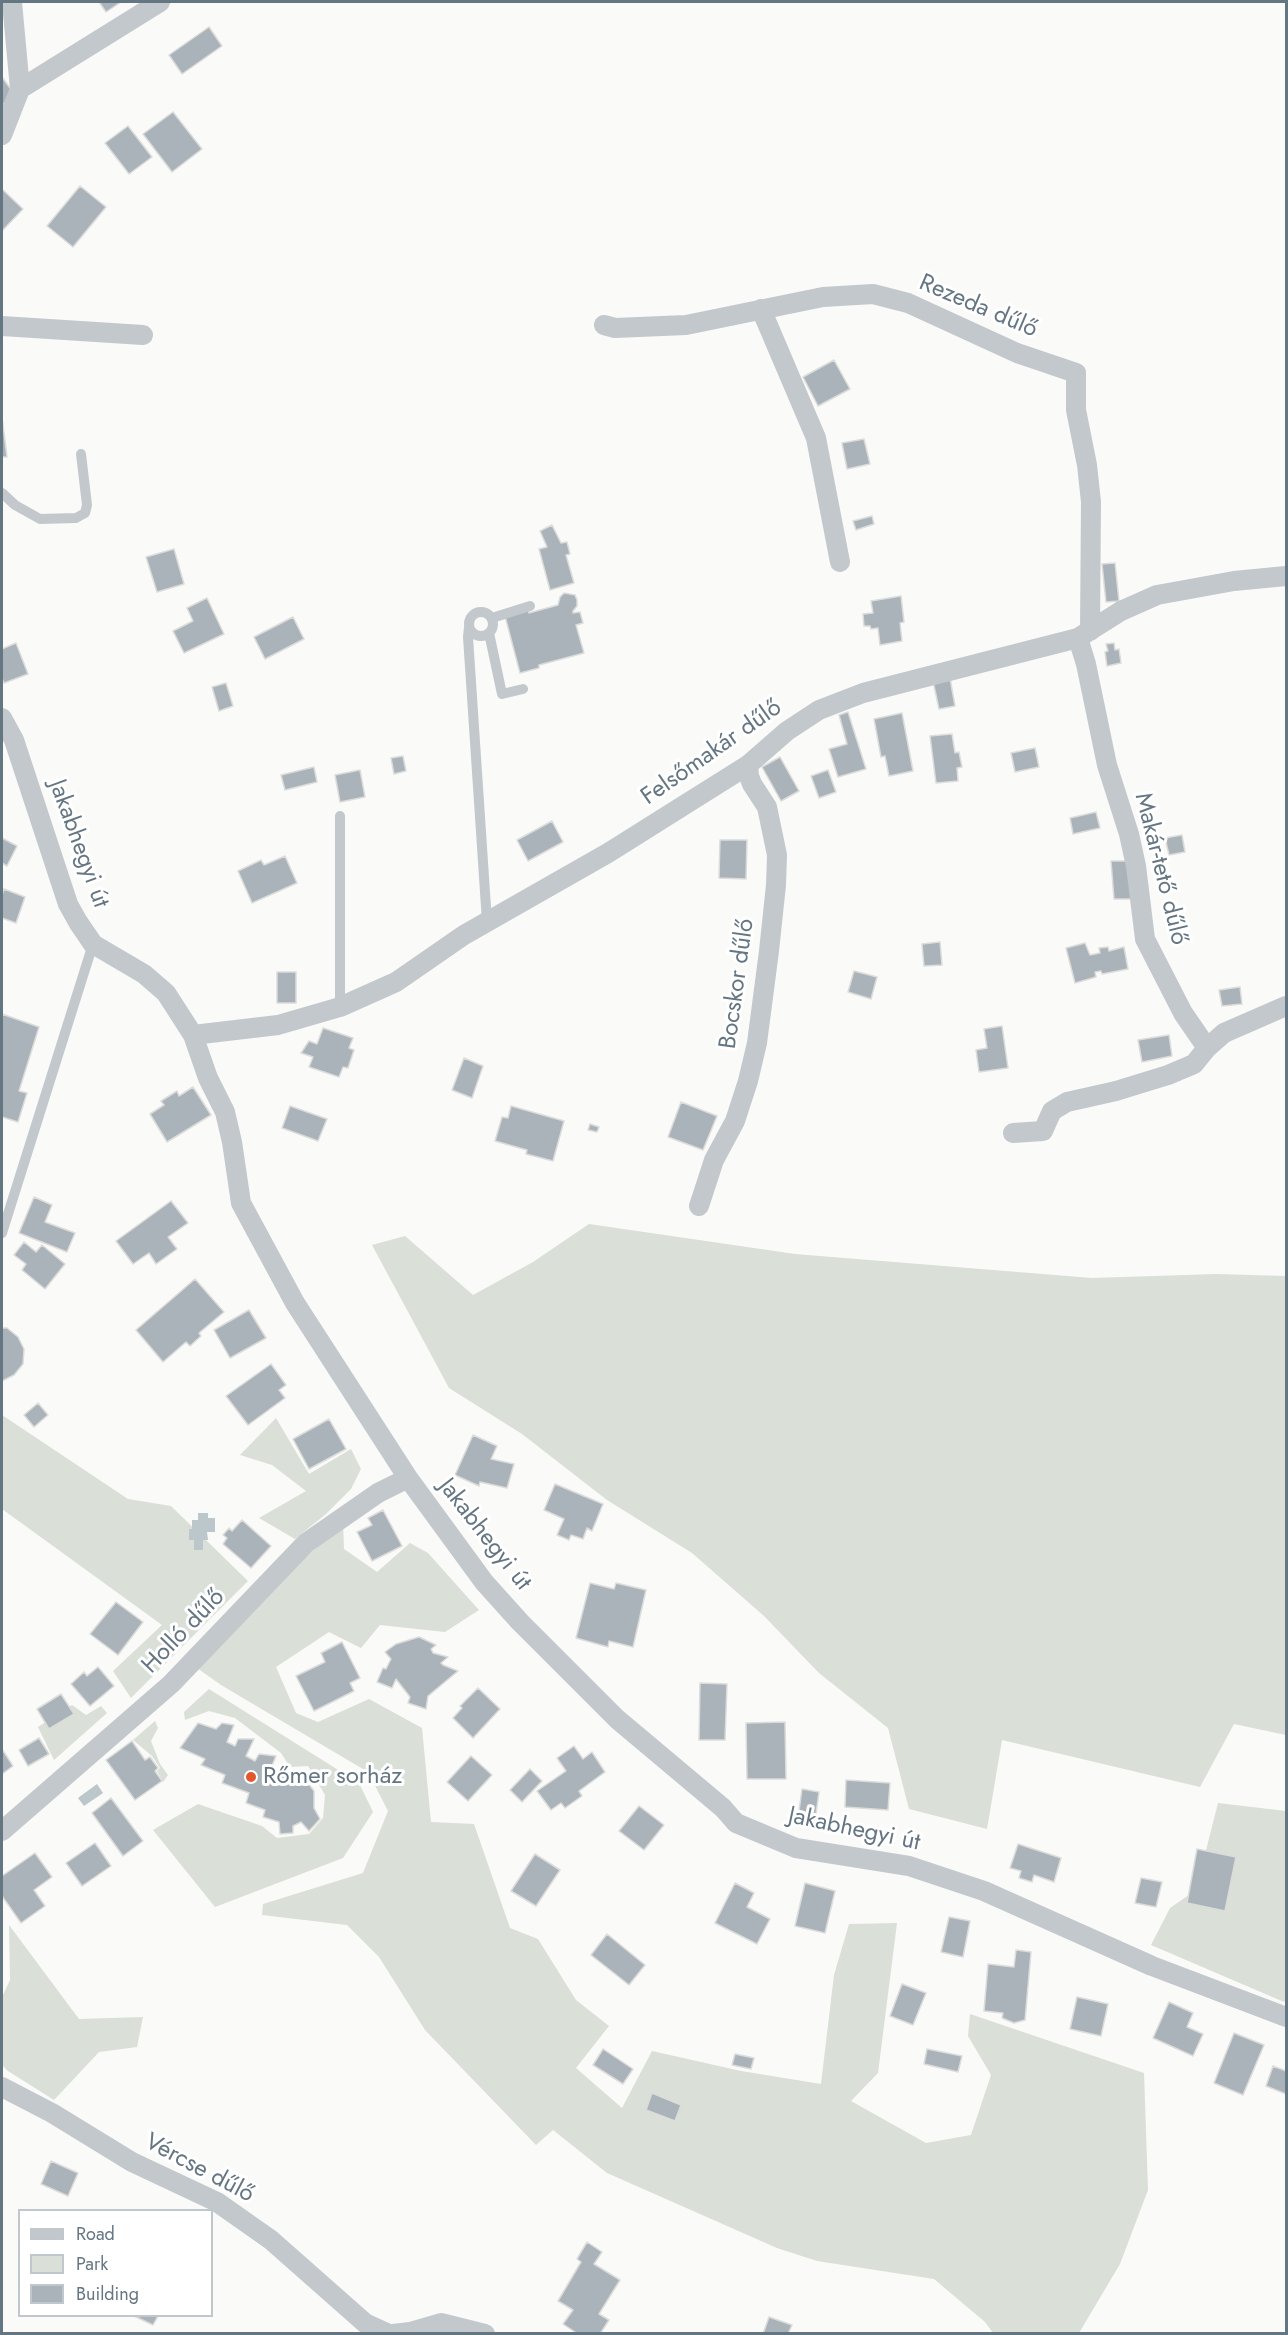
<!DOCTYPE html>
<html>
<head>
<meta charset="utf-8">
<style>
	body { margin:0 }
	#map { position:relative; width:1288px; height:2335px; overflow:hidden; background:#fafaf8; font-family:Jost,sans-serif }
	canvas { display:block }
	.frame { position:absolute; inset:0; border:3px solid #657683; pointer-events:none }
	.legend { position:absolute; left:18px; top:2209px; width:195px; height:108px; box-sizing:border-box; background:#fff; border:2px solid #c1c8cd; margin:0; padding:8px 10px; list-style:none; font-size:18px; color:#657683 }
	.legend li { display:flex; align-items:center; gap:12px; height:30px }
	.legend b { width:30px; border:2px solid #c1c8cd }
</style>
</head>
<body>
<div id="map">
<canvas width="1288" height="2335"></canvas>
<div class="frame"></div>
<ul class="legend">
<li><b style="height:8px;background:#c3c8cc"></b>Road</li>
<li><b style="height:16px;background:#dadfd7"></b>Park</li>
<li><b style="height:16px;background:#aab3b9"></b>Building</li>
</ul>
</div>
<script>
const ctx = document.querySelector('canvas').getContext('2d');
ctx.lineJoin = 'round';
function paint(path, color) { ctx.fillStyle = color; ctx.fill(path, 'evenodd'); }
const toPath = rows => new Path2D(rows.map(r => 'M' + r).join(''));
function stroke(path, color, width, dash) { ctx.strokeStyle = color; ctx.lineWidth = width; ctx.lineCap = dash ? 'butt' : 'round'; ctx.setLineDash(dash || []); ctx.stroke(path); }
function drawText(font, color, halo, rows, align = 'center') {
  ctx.font = font + ' Jost,sans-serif'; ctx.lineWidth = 6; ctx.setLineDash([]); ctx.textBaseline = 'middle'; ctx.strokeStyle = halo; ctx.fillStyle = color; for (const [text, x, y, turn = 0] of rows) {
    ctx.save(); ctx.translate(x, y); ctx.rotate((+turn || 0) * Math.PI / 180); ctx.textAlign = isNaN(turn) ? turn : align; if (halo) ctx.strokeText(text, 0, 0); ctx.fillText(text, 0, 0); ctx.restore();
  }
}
const green = toPath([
	[589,1224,795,1254,1092,1278,1216,1274,1286,1276,1286,1735,1234,1724,1200,1787,1002,1740,987,1829,909,1809,888,1728,819,1673,764,1616,692,1553,607,1500,522,1434,449,1388,372,1245,405,1236,473,1295,533,1262],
	[2,1415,128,1499,171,1506,248,1581,131,1698,113,1671,162,1625,2,1509],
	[276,1418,309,1474,351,1449,361,1469,351,1489,326,1514,295,1539,259,1518,306,1491,272,1465,240,1455],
	[343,1522,344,1549,377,1572,410,1543,428,1553,479,1610,445,1632,380,1625,361,1648,329,1632,276,1667,296,1713,318,1722,369,1699,422,1728,431,1822,474,1824,510,1928,538,1939,576,2000,609,2026,576,2068,622,2108,652,2051,741,2071,821,2084,834,1975,849,1924,897,1923,878,2073,851,2101,926,2143,971,2135,991,2075,968,2036,970,2014,1144,2073,1148,2190,1120,2264,1079,2333,993,2333,985,2322,934,2279,817,2261,777,2248,607,2173,553,2130,536,2145,425,2030,379,1957,347,1925,262,1915,263,1904,363,1873,388,1811,368,1772,221,1685,197,1668,203,1655],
	[209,1689,359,1783,373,1812,343,1858,215,1907,153,1830,198,1804,262,1826,277,1838,309,1834,323,1818,325,1795,308,1766,290,1767,281,1753,235,1718,209,1711,185,1720,184,1712],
	[72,1705,86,1715,101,1706,107,1713,54,1760,38,1727],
	[155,1721,158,1728,151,1741,160,1764,168,1775,163,1782,157,1771,160,1768,152,1756,133,1740],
	[1218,1803,1286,1811,1286,2000,1284,2002,1151,1945,1170,1908,1196,1890],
	[9,1925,79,2019,143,2017,137,2047,99,2052,54,2100,8,2071,2,2065,2,1997,10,1980]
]);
const water = toPath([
	[198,1513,208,1513,208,1518,215,1518,215,1532,207,1532,208,1540,203,1540,203,1550,194,1550,194,1540,189,1540,189,1529,192,1529,192,1520,198,1520],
	[97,1784,103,1793,84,1806,78,1798]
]);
const building = toPath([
	[99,2,121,2,106,12,99,2],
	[209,27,222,46,182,74,169,55,209,27],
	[2,77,15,95,2,105,2,77],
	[173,112,202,149,172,172,143,134,173,112],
	[128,126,152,157,129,174,105,143,128,126],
	[80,186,106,207,73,247,47,226,80,186],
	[2,189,23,209,2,231,2,189],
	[834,360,850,389,818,406,803,377,834,360],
	[2,417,7,457,2,457,2,417],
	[864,439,870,464,847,469,842,443,864,439],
	[872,516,874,524,856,530,853,521,872,516],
	[552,525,561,543,567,542,570,554,566,555,574,583,550,590,539,549,547,547,540,531,552,525],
	[174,549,184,584,157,592,146,557,174,549],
	[1115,563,1119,601,1106,602,1102,564,1115,563],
	[564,593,575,595,577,600,577,606,573,611,573,613,580,612,583,623,576,625,584,653,539,665,539,668,520,673,505,616,528,610,529,613,558,605,560,597,564,593],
	[901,596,904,622,900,623,902,641,880,645,878,628,871,629,870,626,864,626,863,614,873,613,871,601,901,596],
	[207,598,224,634,184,653,173,631,193,621,187,608,207,598],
	[293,617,304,639,265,659,254,637,293,617],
	[16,643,28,674,4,683,2,678,2,649,16,643],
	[1114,643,1115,650,1119,649,1121,663,1107,666,1105,652,1108,651,1106,644,1114,643],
	[950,678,955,706,939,709,933,681,950,678],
	[226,683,233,706,219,711,212,687,226,683],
	[848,712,866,769,838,777,829,749,847,744,839,715,848,712],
	[902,713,913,771,889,776,885,756,881,757,874,719,902,713],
	[952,734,955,753,959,752,962,767,957,768,958,781,936,783,930,736,952,734],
	[1035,748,1039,767,1015,772,1011,753,1035,748],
	[403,756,406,771,394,774,391,758,403,756],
	[780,757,799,791,781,801,762,767,780,757],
	[314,767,317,782,285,790,281,775,314,767],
	[360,770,365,797,340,802,335,775,360,770],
	[828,770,836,792,819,798,811,776,828,770],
	[1096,812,1100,828,1073,834,1070,818,1096,812],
	[552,821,563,842,528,861,517,840,552,821],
	[1182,835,1185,852,1169,855,1165,838,1182,835],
	[2,838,17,846,7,866,2,863,2,838],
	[720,840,747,840,746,879,719,878,720,840],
	[285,856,297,883,252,903,238,871,261,860,264,865,285,856],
	[1111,861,1130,861,1131,899,1114,899,1111,861],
	[4,889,25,897,16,923,2,918,2,895,4,889],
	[940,942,942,965,924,966,922,944,940,942],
	[1085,943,1090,955,1100,953,1099,948,1108,947,1109,951,1124,947,1128,969,1102,974,1101,971,1095,972,1096,977,1075,983,1066,948,1085,943],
	[854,971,877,977,871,999,848,992,854,971],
	[277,972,296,972,296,1003,277,1003,277,972],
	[1240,987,1242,1004,1222,1006,1219,990,1240,987],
	[2,1014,39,1027,19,1091,27,1093,18,1122,2,1117,2,1014],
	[1002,1026,1008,1068,979,1072,976,1050,987,1048,984,1029,1002,1026],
	[323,1028,353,1038,349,1048,354,1050,348,1068,343,1067,339,1077,309,1067,313,1057,301,1053,309,1041,317,1044,323,1028],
	[1169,1035,1172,1056,1142,1062,1138,1040,1169,1035],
	[464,1058,483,1066,472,1098,452,1090,464,1058],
	[193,1087,211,1115,167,1142,150,1114,164,1105,161,1101,177,1091,179,1096,193,1087],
	[681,1102,717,1116,703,1150,668,1137,681,1102],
	[290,1106,327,1119,318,1141,282,1128,290,1106],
	[511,1106,564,1121,553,1161,526,1154,527,1150,495,1141,502,1117,508,1118,511,1106],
	[590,1124,599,1127,597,1132,588,1130,590,1124],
	[34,1197,52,1205,45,1222,75,1233,67,1252,19,1233,34,1197],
	[171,1201,188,1223,168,1237,177,1249,156,1264,149,1253,133,1264,116,1241,171,1201],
	[24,1242,36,1252,42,1245,65,1264,45,1289,22,1270,26,1264,14,1255,24,1242],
	[195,1279,224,1312,199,1333,201,1336,190,1346,186,1342,163,1362,136,1330,195,1279],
	[249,1310,266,1338,230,1358,214,1330,249,1310],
	[2,1328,7,1328,18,1337,24,1349,23,1364,14,1375,2,1381,2,1328],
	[271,1364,286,1385,279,1390,285,1398,248,1425,226,1396,271,1364],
	[38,1403,48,1415,34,1427,24,1415,38,1403],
	[329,1419,346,1449,309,1469,293,1439,329,1419],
	[473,1435,497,1446,491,1459,514,1464,507,1488,480,1482,479,1486,455,1475,473,1435],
	[555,1484,603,1504,592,1531,587,1528,583,1539,571,1535,569,1540,557,1535,564,1519,544,1510,555,1484],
	[383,1510,402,1546,372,1561,357,1532,372,1525,368,1518,383,1510],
	[242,1520,271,1546,251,1568,223,1544,227,1538,223,1535,229,1528,232,1531,242,1520],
	[590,1583,614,1589,616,1583,646,1590,633,1647,609,1641,608,1647,576,1638,590,1583],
	[116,1602,143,1622,118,1655,90,1634,116,1602],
	[419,1637,436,1645,431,1649,433,1653,448,1657,441,1663,443,1665,458,1671,428,1696,426,1709,408,1703,410,1697,396,1679,392,1688,377,1682,383,1668,386,1669,391,1659,385,1652,396,1644,419,1637],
	[342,1642,360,1678,350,1683,354,1691,314,1711,296,1676,325,1662,321,1653,342,1642],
	[98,1667,114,1686,90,1706,71,1684,84,1672,87,1676,98,1667],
	[700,1683,727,1684,725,1740,699,1740,700,1683],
	[478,1688,500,1709,473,1738,453,1718,462,1708,460,1706,478,1688],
	[61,1694,74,1714,49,1729,37,1709,61,1694],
	[785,1722,786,1779,747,1779,746,1723,785,1722],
	[198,1723,216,1729,222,1723,234,1725,227,1742,235,1746,238,1739,254,1739,246,1756,255,1761,259,1754,276,1756,269,1773,279,1779,285,1774,303,1776,314,1791,314,1808,320,1819,309,1831,301,1822,293,1826,293,1833,280,1834,279,1822,263,1817,265,1810,246,1803,249,1793,222,1783,225,1775,201,1765,205,1759,180,1748,198,1723],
	[39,1738,49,1754,28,1766,19,1750,39,1738],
	[132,1741,145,1760,150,1757,158,1768,155,1771,162,1781,135,1800,106,1760,132,1741],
	[574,1746,583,1759,592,1752,605,1772,579,1791,582,1796,565,1808,561,1803,551,1810,537,1791,566,1771,557,1758,574,1746],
	[2,1749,13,1766,2,1774,2,1749],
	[471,1756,492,1775,468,1801,447,1782,471,1756],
	[530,1769,542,1781,522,1802,510,1790,530,1769],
	[846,1780,890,1783,888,1810,845,1807,846,1780],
	[802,1789,819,1792,816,1814,799,1811,802,1789],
	[111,1798,143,1841,123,1856,92,1813,111,1798],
	[639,1806,664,1825,644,1850,619,1831,639,1806],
	[95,1843,111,1866,82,1886,66,1863,95,1843],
	[1018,1844,1061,1858,1054,1882,1034,1875,1032,1882,1019,1878,1021,1871,1010,1868,1018,1844],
	[1197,1849,1236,1857,1225,1911,1187,1903,1197,1849],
	[35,1853,52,1877,34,1890,45,1906,21,1923,2,1896,2,1876,35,1853],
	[535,1854,560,1870,536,1906,511,1891,535,1854],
	[1141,1878,1162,1882,1156,1907,1135,1903,1141,1878],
	[735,1883,754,1893,747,1907,770,1919,757,1944,715,1923,735,1883],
	[805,1883,835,1891,825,1933,795,1926,805,1883],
	[949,1917,970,1921,963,1957,941,1952,949,1917],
	[607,1934,645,1965,629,1985,591,1955,607,1934],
	[1016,1950,1031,1952,1025,2020,1014,2023,1002,2018,1003,2013,984,2011,988,1964,1014,1967,1016,1950],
	[902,1984,926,1993,913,2025,890,2016,902,1984],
	[1077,1997,1108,2004,1101,2036,1070,2029,1077,1997],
	[1169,2002,1193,2013,1187,2027,1203,2034,1193,2056,1153,2038,1169,2002],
	[1234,2033,1264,2045,1243,2095,1214,2083,1234,2033],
	[603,2049,633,2069,623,2084,593,2065,603,2049],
	[927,2049,962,2056,958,2072,924,2064,927,2049],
	[735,2054,754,2058,751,2069,732,2065,735,2054],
	[1273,2066,1286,2071,1286,2094,1266,2086,1273,2066],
	[652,2093,681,2105,675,2121,646,2110,652,2093],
	[51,2161,78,2173,68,2196,41,2184,51,2161],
	[587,2242,602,2252,594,2264,620,2280,599,2314,609,2320,600,2334,578,2334,563,2324,573,2310,558,2301,581,2262,577,2259,587,2242],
	[134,2316,158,2316,153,2325,134,2316],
	[769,2317,792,2325,788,2334,763,2334,769,2317]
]);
const lane = toPath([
	[2,493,15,505,40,519,76,518,85,513,87,505,81,454],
	'469 624a12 12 0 1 1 24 0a12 12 0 1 1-24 0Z',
	[492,618,530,606],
	[469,627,468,637,487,922],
	[489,633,502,694,523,689],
	[340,816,340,1007],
	[2,1233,93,944]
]);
const street = toPath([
	[20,89,160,2],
	[2,135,20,89,12,2],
	[761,309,816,438,840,562],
	[604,325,615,328,686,325,823,297,873,294,908,303,1017,353,1076,373,1076,410,1087,465,1091,502,1090,631],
	[2,326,143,335],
	[1078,638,1086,664,1107,765,1129,834,1136,866,1145,939,1183,1013,1207,1048,1224,1033,1286,1006],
	[2,718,14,740,68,904,78,922,93,944,144,974,166,993,193,1035,208,1078,225,1112,232,1142,241,1203,295,1303,408,1478,484,1582,520,1622,617,1719,723,1808,736,1823,796,1848,909,1866,984,1891,1152,1966,1286,2017],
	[193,1035,278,1025,340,1007,396,982,464,935,608,853,748,765,787,731,819,710,863,693,1078,638,1121,611,1157,595,1234,581,1286,576],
	[1013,1133,1043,1131,1052,1111,1067,1102,1116,1091,1168,1075,1194,1064,1207,1048],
	[699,1206,714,1160,735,1121,748,1081,757,1043,769,951,776,885,777,855,767,807,752,784,749,776,748,765],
	[2,1831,171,1684,306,1543,378,1493,408,1478],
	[2,2087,52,2113,132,2162,217,2202,271,2240,365,2323,389,2334],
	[393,2334,410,2332,441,2323,485,2334]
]);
const markers = [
	[251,1777,6,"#e4572e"]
];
const streetNames = [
	["Rezeda dűlő",978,307,23],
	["Felsőmakár dűlő",712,753,-35],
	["Jakabhegyi út",78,844,70],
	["Makár-tető dűlő",1160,869,76],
	["Bocskor dűlő",738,984,-82],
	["Jakabhegyi út",484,1535,52],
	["Holló dűlő",184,1632,-46],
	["Jakabhegyi út",854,1830,12],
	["Vércse dűlő",199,2169,28]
];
const poiNames = [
	["Rőmer sorház",263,1777]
];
paint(green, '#dadfd7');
paint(water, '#bbc7cb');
paint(building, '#aab3b9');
stroke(building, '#dcdcda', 1.5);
stroke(lane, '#c3c8cc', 10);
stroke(street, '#c3c8cc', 20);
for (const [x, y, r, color] of markers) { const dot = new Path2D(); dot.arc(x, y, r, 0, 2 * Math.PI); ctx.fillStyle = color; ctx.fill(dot); stroke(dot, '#fff', 2); }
drawText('24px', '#657683', '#fff', streetNames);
drawText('24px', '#657683', '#fff', poiNames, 'left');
</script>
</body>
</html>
